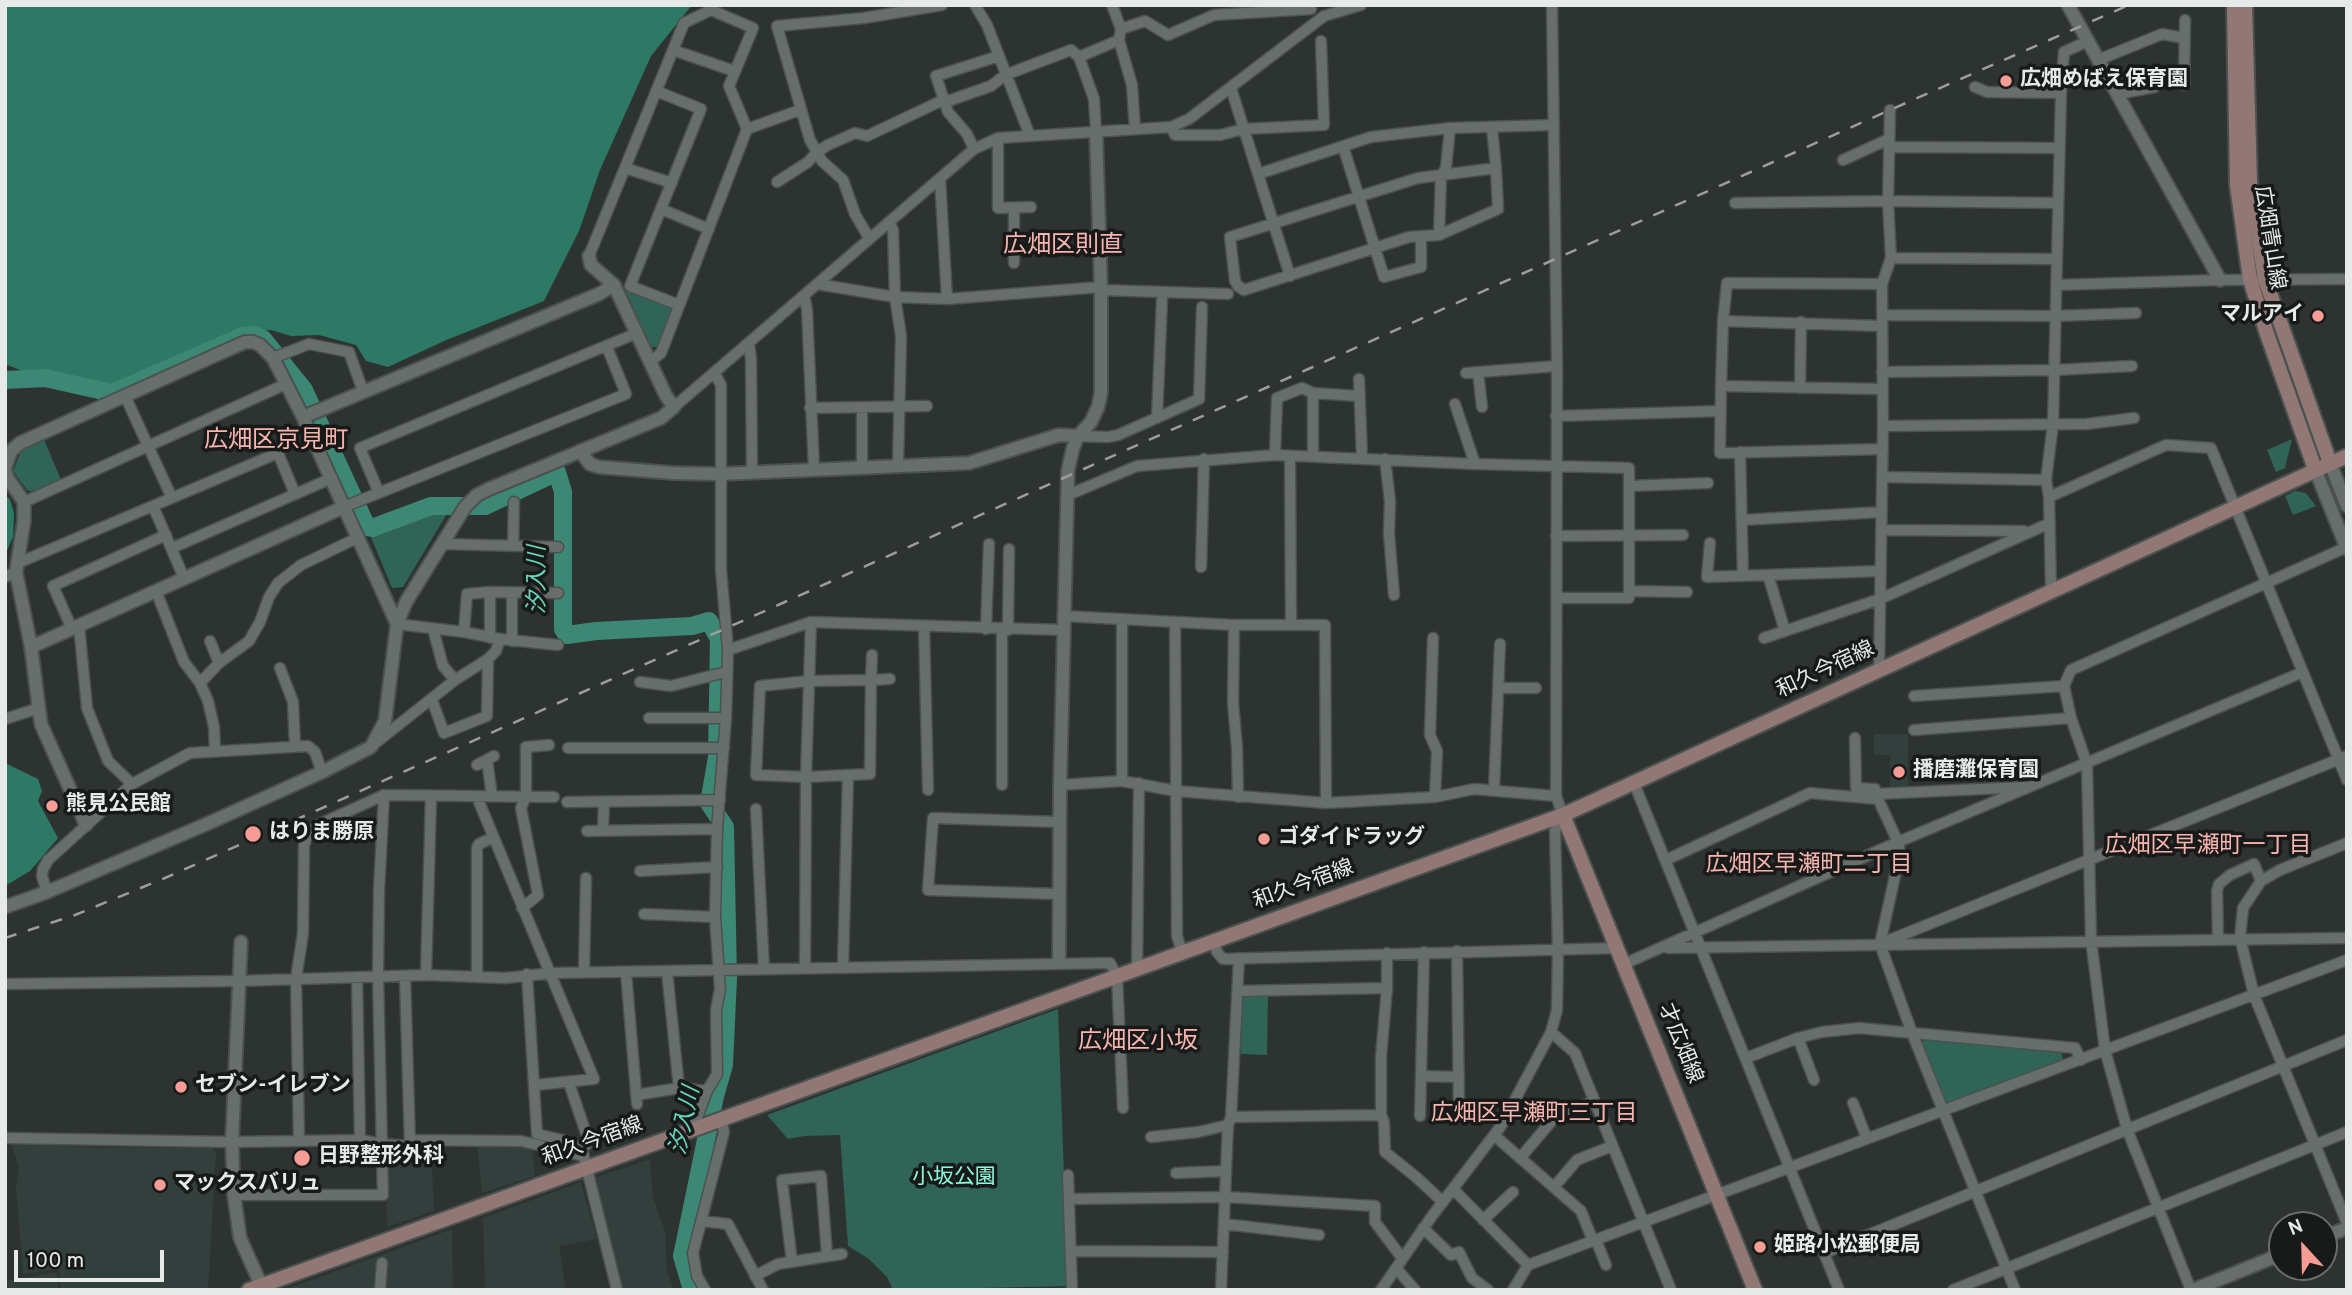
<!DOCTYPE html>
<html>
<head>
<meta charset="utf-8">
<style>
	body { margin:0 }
	#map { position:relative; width:2352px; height:1295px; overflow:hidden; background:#2d3331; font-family:Overpass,sans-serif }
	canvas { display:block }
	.frame { position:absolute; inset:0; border:7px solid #e6eae9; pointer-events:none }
	.north { position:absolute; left:2268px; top:1211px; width:70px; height:70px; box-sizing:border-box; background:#171a19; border:2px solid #6a6d6c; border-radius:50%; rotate:338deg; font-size:19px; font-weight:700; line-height:28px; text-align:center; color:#e6eae9 }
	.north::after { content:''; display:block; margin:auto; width:24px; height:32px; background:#f59c95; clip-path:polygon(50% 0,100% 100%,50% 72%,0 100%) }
	.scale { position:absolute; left:14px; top:1250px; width:150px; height:32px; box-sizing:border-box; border:4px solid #e6eae9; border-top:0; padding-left:9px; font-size:21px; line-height:24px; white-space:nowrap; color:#e6eae9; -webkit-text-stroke:5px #171a19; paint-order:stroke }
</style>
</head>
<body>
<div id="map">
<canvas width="2352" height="1295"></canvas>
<div class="frame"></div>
<div class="north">N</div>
<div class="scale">100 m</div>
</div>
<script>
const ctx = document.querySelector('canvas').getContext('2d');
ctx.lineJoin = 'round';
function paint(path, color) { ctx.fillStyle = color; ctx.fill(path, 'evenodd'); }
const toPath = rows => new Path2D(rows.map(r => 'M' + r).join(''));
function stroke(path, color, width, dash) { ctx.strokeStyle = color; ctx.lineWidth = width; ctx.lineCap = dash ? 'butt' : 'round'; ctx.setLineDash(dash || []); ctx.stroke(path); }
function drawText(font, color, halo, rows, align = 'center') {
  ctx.font = font + ' Overpass,"Noto Sans JP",sans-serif'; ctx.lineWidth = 7; ctx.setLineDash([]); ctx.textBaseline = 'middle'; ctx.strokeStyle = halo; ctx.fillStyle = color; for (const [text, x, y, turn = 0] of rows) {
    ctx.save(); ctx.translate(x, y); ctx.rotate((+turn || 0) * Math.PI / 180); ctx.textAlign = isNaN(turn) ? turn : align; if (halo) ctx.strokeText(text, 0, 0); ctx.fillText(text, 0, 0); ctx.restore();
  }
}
const built = toPath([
	[1874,734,1908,734,1908,788,1890,789,1890,755,1874,755],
	[431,1143,434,1211,387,1227,386,1151,416,1151,416,1144],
	[11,1144,111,1148,211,1147,216,1152,208,1290,61,1290,59,1269,23,1274,16,1187,19,1167],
	[477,1144,532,1147,535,1176,482,1193],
	[650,1159,653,1198,665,1231,667,1271,673,1290,623,1290,594,1178],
	[581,1182,597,1239,559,1246,566,1290,485,1290,483,1218],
	[452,1229,453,1290,283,1290,381,1255],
	[57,1272,58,1290,5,1290,5,1281]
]);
const green = toPath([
	[625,288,670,305,672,312,657,347,649,347,623,291],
	[44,439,61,480,33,492,27,490,13,471,22,449],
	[2292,439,2285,468,2276,472,2267,450],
	[2295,491,2306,493,2316,506,2293,515,2285,496],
	[451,507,403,587,392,588,368,530,431,508],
	[1242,995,1268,996,1267,1055,1241,1054],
	[1058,1009,1068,1286,893,1290,887,1277,869,1259,848,1246,840,1135,804,1136,788,1139,767,1115],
	[1925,1039,2061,1051,2063,1060,1948,1103,1944,1101,1921,1043]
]);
const forest = toPath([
	[5,5,692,5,651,56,600,170,579,231,544,301,444,341,388,367,366,361,356,345,319,335,291,336,271,330,240,332,209,343,140,377,107,385,20,370,5,364],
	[5,496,10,499,14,514,13,537,5,555],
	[5,763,38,779,42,791,38,801,58,838,30,871,5,886]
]);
const river = toPath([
	[5,380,45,378,112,393,243,336,254,335,263,339,304,390,367,527,372,528,431,506,485,506,557,472,563,492,563,629,567,635,596,631,692,626,709,621,719,639,717,757,709,803,725,827,728,978,724,1065,715,1096,682,1256,692,1290]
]);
const minor = toPath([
	[975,5,987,25,1030,136],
	[1112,5,1121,29],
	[1119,40,1132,85,1135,129],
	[673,50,734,71],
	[1079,57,1094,99,1096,132],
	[2098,60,2162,34,2184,38],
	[2184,85,2185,20],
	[1975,87,1987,92,2061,93],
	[1231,88,1290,276],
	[656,91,701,109,630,286,679,305],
	[2117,94,2155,87],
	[1171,127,1175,135,1220,135,1244,129,1324,125,1321,41],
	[1492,128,1496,168,1498,209,1439,235,1409,237,1244,290,1238,286,1235,281,1230,237,1418,178,1496,168],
	[747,129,800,110],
	[998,138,998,208,1031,207],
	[1343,146,1384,277,1421,267,1421,236],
	[1889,147,2059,148],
	[974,149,967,134,948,112,936,76,999,56],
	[1843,160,1889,139],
	[625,168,672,183],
	[1258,174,1371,137,1450,128,1554,125],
	[940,178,947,299],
	[777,182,808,162,817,152,828,145,855,133,867,136,943,100,951,100,991,86,1005,75,1071,50,1079,57,1119,40,1121,29,1145,21,1168,35,1214,15,1311,9],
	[1735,203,1888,201,2058,203],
	[1014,208,1014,263],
	[661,209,709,229],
	[889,222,893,230,895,297,901,336,898,466],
	[1439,235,1441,176,1446,168,1450,128],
	[869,238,855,214,843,180,822,161,810,140,777,26,864,18,942,5],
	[589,256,684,23,711,10,753,28,729,86,747,129,661,353,650,362],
	[1891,258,2057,259],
	[817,284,895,297,947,299,1101,287],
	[2056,285,2220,280,2347,279],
	[1101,290,1228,294],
	[804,296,807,309,814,469],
	[1884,315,2055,316,2136,313],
	[1882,326,1723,321,1727,283,1882,284],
	[749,344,751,359,752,471],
	[273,358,309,344,349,352,363,391],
	[1478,372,1482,407],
	[1882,372,2054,370,2132,366],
	[1466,373,1557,366],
	[1359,379,1362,458],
	[1721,386,1723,321],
	[1800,388,1801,322],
	[1882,389,1721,386,1720,453,1883,449],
	[126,398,172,498],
	[1455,404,1475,464],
	[674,407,974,149,998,138,1171,127,1189,119,1324,16,1361,5],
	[810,408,927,406],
	[862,408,862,467],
	[1556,416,1721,411],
	[1157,418,1162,299],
	[1883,426,2087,424,2134,418],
	[1078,436,1108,437,1118,435,1199,399,1202,307],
	[1740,452,1743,576],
	[1275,455,1277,398,1302,388,1313,393,1358,396],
	[1313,456,1313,393],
	[1290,457,1291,625],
	[1385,459,1390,501,1389,533,1394,595],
	[1883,477,2046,480],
	[1629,486,1708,483],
	[379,493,360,448,637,333],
	[1068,495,1137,466,1275,455,1475,464,1629,468,1629,598,1557,598],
	[2049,497,2166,445,2211,448,2347,780],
	[24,502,286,384],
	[153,506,184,578],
	[346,506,626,394,607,347],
	[1742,520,1882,512],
	[1881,530,2024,531],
	[1556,536,1683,535],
	[1710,543,1707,577,1881,571],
	[444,544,558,547],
	[513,545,514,502],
	[172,548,332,478],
	[18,563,278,453,295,494],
	[1201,567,1204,459],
	[1768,575,1785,631],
	[5,577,16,572],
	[2051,590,2049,497,2046,480,2053,424,2061,93,2064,52,2088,41],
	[156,591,184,662,200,683,208,701,214,727,215,751],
	[1629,591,1687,592],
	[490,592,490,638],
	[512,593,512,641],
	[1063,616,1234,625,1325,625,1326,803],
	[1122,619,1122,781],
	[1175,622,1177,936,1182,952],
	[397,624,464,632,500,639,558,645],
	[79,625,87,708,108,761,132,784],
	[1234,625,1233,703,1237,748,1238,797],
	[924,626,928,790],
	[72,629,53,586,166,535],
	[433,629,443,666,455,680],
	[986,629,989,544],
	[1002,629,1002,785],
	[1008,630,1009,549],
	[464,632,467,594,490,592,558,593],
	[1433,638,1430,735,1437,751,1435,797],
	[1764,638,1880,599,2050,523],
	[210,641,219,663],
	[728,650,811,622,1064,630],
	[872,655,871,680,870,774,806,777,756,775,760,686,809,681,871,680,890,679],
	[280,668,293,702,295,746],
	[1879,670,1883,426,1882,284,1891,258,1888,201,1890,110],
	[640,682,671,686,726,672],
	[200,683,219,663,249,641,260,622,269,597,278,583,301,565,359,537],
	[1499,688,1536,688],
	[1914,696,2064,686],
	[432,700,444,733,487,716,488,659],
	[649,718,726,718],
	[5,719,39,708],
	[1914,730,2071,718],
	[1855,738,1856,788,1875,789,1876,795],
	[373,745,455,680,488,659,496,651,500,639],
	[568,748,724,748],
	[487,760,492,796],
	[477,765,494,756],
	[1634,783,1839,1290],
	[1060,785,1122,781,1176,791,1326,803,1435,797,1474,789,1556,796],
	[1494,790,1500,644],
	[1876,794,2024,787],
	[477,797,594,1079,535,1085],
	[567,802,720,800],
	[756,809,764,969],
	[603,830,604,802],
	[587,831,717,829],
	[2347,843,2280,870,2261,881,2243,908,2240,938,2254,995,2347,1223],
	[1666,860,1810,793,1878,799,1898,842,1900,853,1880,944,1912,1033,2015,1290],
	[640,871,717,867],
	[47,892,42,876,43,869,48,860,132,784,190,753,308,746,315,752,322,772],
	[1059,894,928,890,933,818,1060,822],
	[522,908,538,895,521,808,526,796,526,747,549,745],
	[644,914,715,917],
	[2218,938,2217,891,2219,884,2230,875,2254,864,2261,881],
	[1213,941,1217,952,1223,959,1617,948],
	[1887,941,2347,756],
	[1668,948,2347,938],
	[1457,951,1459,1110],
	[1624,964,1898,842,2303,672],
	[843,967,848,776],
	[805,968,806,777,811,622],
	[1137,969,1139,783],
	[667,971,679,1088],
	[584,972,586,878],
	[626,972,637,1104],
	[527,974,537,1134,562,1140,582,1149,617,1290],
	[426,975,431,797],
	[357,977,360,1140],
	[477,977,477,848,479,844,492,838],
	[5,984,238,981,426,975,505,978,552,973,1110,963,1117,976,1123,1108],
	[1238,991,1387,988],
	[1551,1032,1575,1053,1671,1290],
	[1798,1038,1814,1080],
	[1746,1058,1798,1038,1822,1032,1859,1028,2075,1048,2081,1060],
	[1421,1076,1459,1077],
	[569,1083,589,1142,582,1149],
	[636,1095,679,1088,707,1091],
	[1853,1103,1867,1139],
	[1381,1115,1384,1122,1385,1152,1416,1177,1443,1202],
	[1420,1116,1424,952],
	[1231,1117,1381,1115,1381,1057,1387,988,1387,953],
	[693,1128,707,1091,717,1074,716,1010,720,989,715,917,717,829,726,718,728,650,721,570,721,385,715,374],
	[1495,1136,1581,1211,1593,1241],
	[1151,1137,1198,1132,1228,1125],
	[5,1138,232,1142,360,1140,382,1144,410,1146,405,976],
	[410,1140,521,1141,583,1156],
	[299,1141,296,979,303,933,304,846,307,835,320,824,384,795,554,797],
	[1521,1157,1555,1117,1594,1101],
	[1176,1173,1226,1171],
	[1068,1175,1072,1290],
	[1554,1187,1577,1160,1612,1146],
	[1454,1190,1528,1265],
	[234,1195,383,1195,378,976,379,890,384,795],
	[1070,1199,1225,1197,1375,1206,1375,1222,1402,1258],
	[1483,1220,1513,1192],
	[701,1221,728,1224,763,1290],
	[1224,1224,1319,1235],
	[1423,1228,1451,1255,1459,1252,1472,1278,1488,1290],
	[1596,1240,1606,1265],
	[1071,1251,1223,1252],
	[1824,1253,2347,1040],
	[792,1262,782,1180,821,1176,827,1255],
	[1396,1268,1415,1290],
	[755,1276,778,1264,842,1254],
	[380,1290,382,1263],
	[705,1290,697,1276,693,1253,724,1132,721,1118],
	[1221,1290,1226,1171,1228,1125,1231,1117,1239,958],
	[1381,1290,1432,1216,1501,1126,1551,1032,1557,1010,1558,948,1555,831,1563,815,1556,796,1557,366,1552,5],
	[1513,1290,1528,1265,2347,960],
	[1953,1290,2347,1132],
	[2191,1290,2127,1129,2105,1050,2091,940,2087,764,2071,718,2064,686,2071,670,2347,547]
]);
const tertiary = toPath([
	[2068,5,2220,280],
	[303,417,599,294,614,285],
	[580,451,590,464,599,467,673,473,720,474,969,463,1059,435,1078,436],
	[2330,463,2347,506],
	[5,468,11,451,20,443,245,342,253,342,260,345,273,358,303,417,397,624],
	[5,468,7,477,24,502,24,521,16,572,31,647,41,724,86,825],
	[2315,469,2347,549],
	[31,647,346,506],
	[5,907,47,892,209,823,322,772,371,747,385,721,397,624,406,602,465,507,477,495,489,489,661,418,674,407,666,396,614,285,591,265,589,256],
	[241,942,232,1142,234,1195,240,1238,261,1285],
	[1059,962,1060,785,1068,470,1073,448,1078,436,1091,422,1098,407,1101,393,1101,290,1096,132],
	[2324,1237,2347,1228],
	[2193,1290,2282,1254]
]);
const secondary = toPath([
	[2234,5,2237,185,2250,279,2267,334,2315,469],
	[2245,5,2250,183,2265,279,2330,463],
	[1563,815,1755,1290],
	[249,1290,1563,815,2347,456]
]);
const rail = toPath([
	[5,938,75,915,165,878,1890,110,2129,5]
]);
const markers = [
	[2006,81,7,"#f59c95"],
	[2318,316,7,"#f59c95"],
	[1899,772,7,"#f59c95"],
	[52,806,7,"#f59c95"],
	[253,834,9,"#f59c95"],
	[1264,839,7,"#f59c95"],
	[181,1087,7,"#f59c95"],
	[302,1158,9,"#f59c95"],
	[160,1185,7,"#f59c95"],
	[1760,1247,7,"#f59c95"]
];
const poiNames = [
	["広畑めばえ保育園",2020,81],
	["マルアイ",2304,316,"right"],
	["播磨灘保育園",1913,772],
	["熊見公民館",66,806],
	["はりま勝原",269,834],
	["ゴダイドラッグ",1278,839],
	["セブン-イレブン",195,1087],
	["日野整形外科",318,1158],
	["マックスバリュ",174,1185],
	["姫路小松郵便局",1774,1247]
];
const streetNames = [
	["広畑青山線",2268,238,81],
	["和久今宿線",1826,671,-25],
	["和久今宿線",1304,886,-20],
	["才広畑線",1679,1044,68],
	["和久今宿線",593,1143,-20]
];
const parkNames = [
	["小坂公園",954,1179]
];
const waterNames = [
	["汐入川",539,580,-90],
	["汐入川",687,1121,-78]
];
const neighbourhoodNames = [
	["広畑区早瀬町一丁目",2208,847],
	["広畑区早瀬町二丁目",1809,866],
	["広畑区早瀬町三丁目",1534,1115]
];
const quarterNames = [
	["広畑区則直",1063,247],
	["広畑区京見町",276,442],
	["広畑区小坂",1138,1043]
];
paint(built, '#323f3c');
paint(green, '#2f6456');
paint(forest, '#2d7966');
stroke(river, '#3d8874', 18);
stroke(minor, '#4b514f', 13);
stroke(tertiary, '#4b514f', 16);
stroke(secondary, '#4b514f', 18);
stroke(minor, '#676e6c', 10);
stroke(tertiary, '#676e6c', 12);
stroke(secondary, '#927874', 14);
stroke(rail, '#9a9f9d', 2.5, [12, 12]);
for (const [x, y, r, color] of markers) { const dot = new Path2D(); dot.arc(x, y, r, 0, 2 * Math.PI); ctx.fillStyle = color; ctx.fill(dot); stroke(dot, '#171a19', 2.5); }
drawText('bold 21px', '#e6eae9', '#171a19', poiNames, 'left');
drawText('21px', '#e6eae9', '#171a19', streetNames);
drawText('21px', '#8dfadc', '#171a19', parkNames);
drawText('italic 23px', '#67d5b8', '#171a19', waterNames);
drawText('23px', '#f8b4ae', '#171a19', neighbourhoodNames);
drawText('24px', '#f8b4ae', '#171a19', quarterNames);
</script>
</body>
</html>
